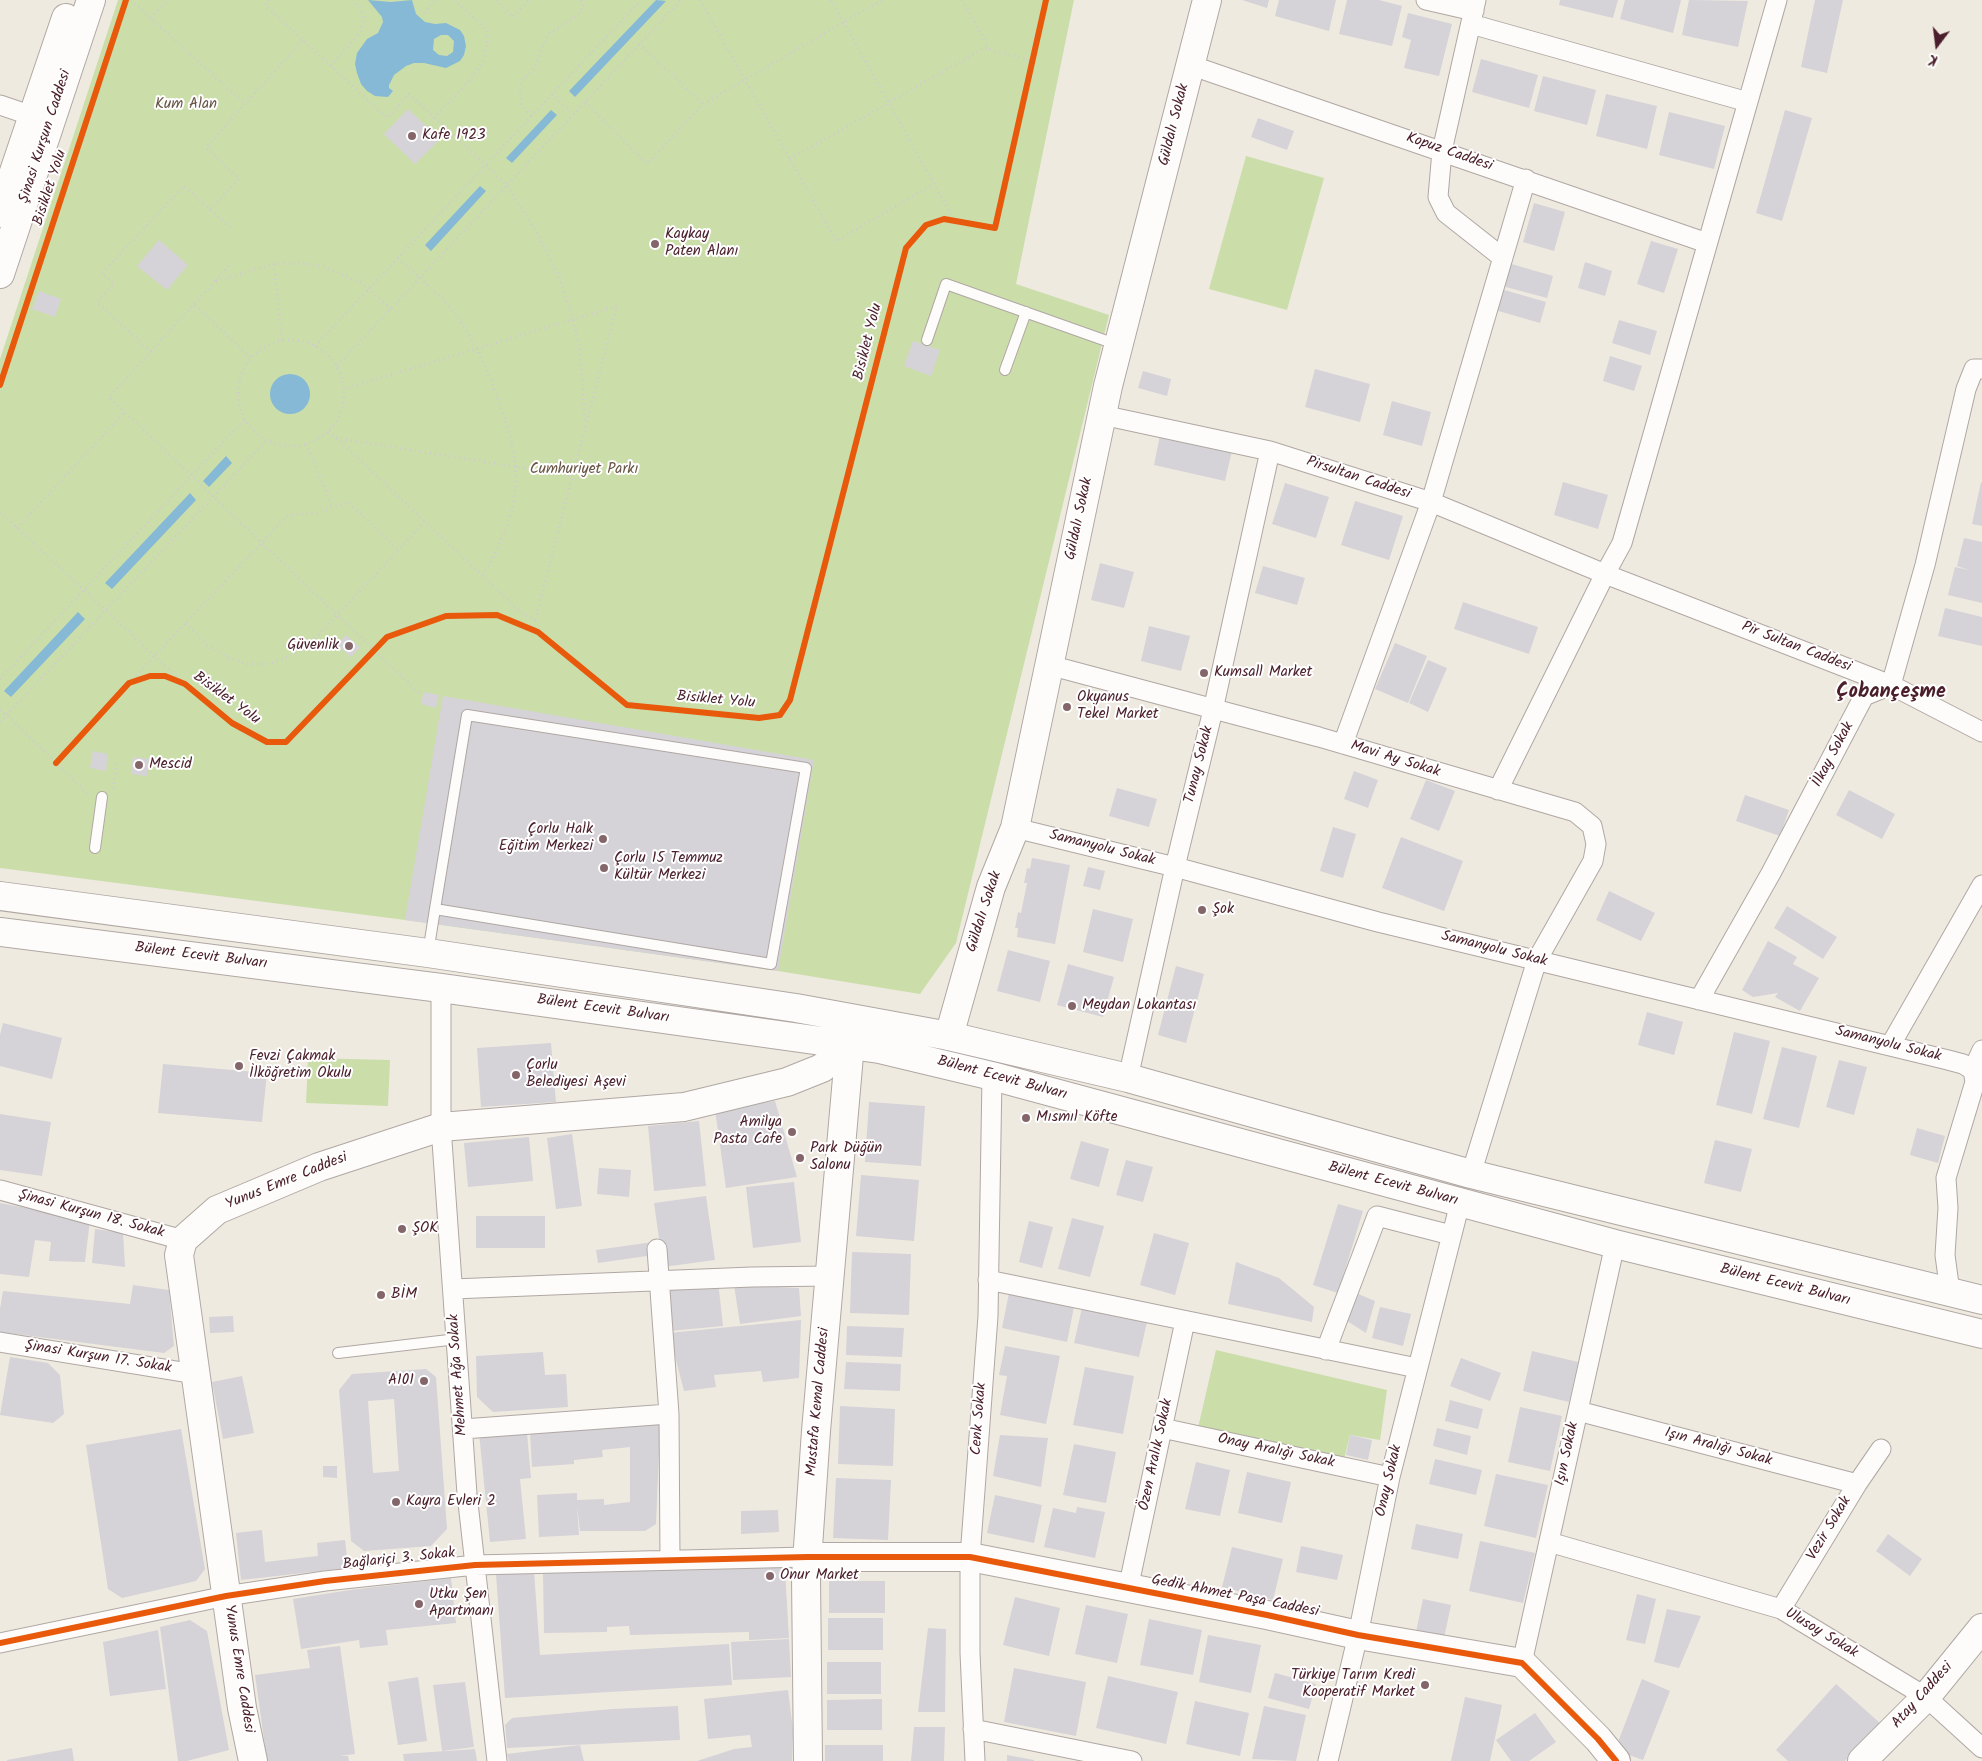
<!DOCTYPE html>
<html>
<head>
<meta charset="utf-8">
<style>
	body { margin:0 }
	#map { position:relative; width:1982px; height:1761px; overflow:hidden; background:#efeae0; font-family:Kalam,sans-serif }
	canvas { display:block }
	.north { position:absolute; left:1912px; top:20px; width:50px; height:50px; -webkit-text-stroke:4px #fff; paint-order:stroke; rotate:195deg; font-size:14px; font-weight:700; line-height:20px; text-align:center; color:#4a1f2b }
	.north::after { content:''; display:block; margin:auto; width:18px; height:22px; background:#4a1f2b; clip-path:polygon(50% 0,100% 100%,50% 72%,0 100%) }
</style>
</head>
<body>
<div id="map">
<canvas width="1982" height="1761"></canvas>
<div class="north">K</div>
</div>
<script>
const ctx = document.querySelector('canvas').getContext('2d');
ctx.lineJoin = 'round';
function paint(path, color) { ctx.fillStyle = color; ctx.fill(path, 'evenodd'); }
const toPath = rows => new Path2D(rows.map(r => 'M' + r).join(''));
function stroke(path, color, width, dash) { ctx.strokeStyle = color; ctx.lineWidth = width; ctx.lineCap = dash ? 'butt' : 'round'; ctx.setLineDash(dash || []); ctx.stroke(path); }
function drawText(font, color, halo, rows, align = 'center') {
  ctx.font = font + ' Kalam,sans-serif'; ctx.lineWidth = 4; ctx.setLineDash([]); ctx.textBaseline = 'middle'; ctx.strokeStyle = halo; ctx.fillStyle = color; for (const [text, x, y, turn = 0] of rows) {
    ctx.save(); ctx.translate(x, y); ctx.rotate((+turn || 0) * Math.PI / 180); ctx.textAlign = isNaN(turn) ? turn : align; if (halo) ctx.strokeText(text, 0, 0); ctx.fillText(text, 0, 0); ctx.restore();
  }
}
const green = toPath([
	[118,0,1074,0,1016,284,1109,315,956,943,920,994,778,971,405,920,0,868,0,359],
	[1246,156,1324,178,1287,310,1209,289],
	[308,1058,390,1060,388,1106,306,1103],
	[1216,1350,1387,1390,1380,1440,1350,1435,1343,1464,1197,1432]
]);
const water = toPath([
	[368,0,391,2,412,0,416,14,425,22,435,24,446,23,460,30,464,36,466,46,464,55,460,61,446,68,424,63,414,63,406,66,394,75,389,85,389,88,393,91,388,97,375,96,367,91,361,84,357,73,355,64,357,53,367,39,378,33,383,22,382,17],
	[441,35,448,35,454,41,453,52,447,56,439,55,433,50,434,39],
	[656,0,666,1,575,97,569,91],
	[551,110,557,115,512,163,506,158],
	[480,186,486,191,431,251,425,245],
	'270 394a20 20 0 1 1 40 0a20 20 0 1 1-40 0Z',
	[226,456,232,463,209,487,203,481],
	[190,493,196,500,112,589,105,583],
	[78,612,85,619,11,697,4,691]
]);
const building = toPath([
	[1242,0,1269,0,1267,8],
	[1279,0,1336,0,1329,31,1275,16],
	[1347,0,1379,0,1402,6,1392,46,1339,34],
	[1560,0,1618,0,1613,18,1559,5],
	[1625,0,1681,0,1673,33,1620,19],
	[1689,0,1748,1,1738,47,1682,35],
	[1815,0,1843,0,1827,73,1801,67],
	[1408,13,1452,24,1439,76,1404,68,1411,40,1402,37],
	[1481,59,1538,75,1529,108,1472,92],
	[1543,76,1596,90,1587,125,1534,111],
	[1606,94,1657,106,1647,149,1596,136],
	[408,109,440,139,415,164,384,134],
	[1785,110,1812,118,1782,221,1756,213],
	[1669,112,1725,126,1714,169,1659,155],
	[1258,118,1294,131,1287,150,1251,137],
	[1534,203,1565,212,1554,251,1523,242],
	[159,240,188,265,167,290,137,266],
	[1651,241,1678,249,1664,293,1637,284],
	[1585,262,1612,271,1605,296,1578,288],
	[1508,263,1553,276,1547,298,1502,286],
	[1501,289,1546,302,1540,323,1495,310],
	[39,291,61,299,55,317,32,309],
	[1619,320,1657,331,1650,355,1612,343],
	[913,341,940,350,931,376,904,366],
	[1610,356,1642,366,1634,391,1603,381],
	[1315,369,1370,384,1360,422,1305,407],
	[1143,371,1171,379,1167,396,1138,388],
	[1392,401,1431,412,1422,446,1383,435],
	[1160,435,1232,451,1225,481,1154,465],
	[1563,482,1608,495,1598,529,1554,515],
	[1981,482,1982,483,1982,526,1972,524],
	[1285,483,1329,497,1316,538,1272,524],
	[1355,501,1403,516,1389,560,1341,545],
	[1964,538,1982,542,1982,603,1948,595,1955,567,1969,570,1957,566],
	[1100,563,1134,572,1124,608,1091,600],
	[1263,566,1305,578,1297,605,1255,593],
	[1463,602,1538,627,1529,654,1454,629],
	[1945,608,1982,617,1982,646,1938,636],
	[1149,626,1190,636,1181,671,1141,661],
	[346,635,360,647,351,657,337,645],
	[1395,643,1427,656,1408,703,1375,689],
	[1428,660,1447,668,1428,712,1409,703],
	[424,692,439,695,436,708,421,704],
	[443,696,814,760,778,971,405,920],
	[93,751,108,754,106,771,90,768],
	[133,757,149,759,147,776,131,774],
	[1354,771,1378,780,1368,808,1344,799],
	[1426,780,1455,791,1439,831,1410,819],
	[1117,788,1157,799,1149,827,1109,816],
	[1849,790,1895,814,1882,839,1836,815],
	[1745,795,1789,810,1780,836,1736,821],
	[1333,827,1356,834,1343,878,1320,871],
	[1401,837,1463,861,1444,911,1382,888],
	[1032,858,1070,865,1055,944,1017,937,1018,928,1015,928,1018,912,1021,913,1027,883,1024,883,1027,868,1030,869],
	[1088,867,1105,871,1100,890,1083,886],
	[1609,891,1655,913,1641,941,1596,920],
	[1787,906,1837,937,1823,959,1774,928],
	[1093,909,1133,919,1123,962,1083,952],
	[1768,941,1797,957,1793,964,1819,978,1800,1011,1775,997,1778,993,1753,997,1742,990],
	[1008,950,1050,961,1040,1002,997,991],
	[1068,964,1114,977,1103,1017,1057,1005],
	[1176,966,1204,974,1186,1043,1158,1035],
	[1647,1012,1683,1022,1674,1055,1638,1045],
	[3,1023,62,1038,52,1079,0,1066,0,1035],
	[1734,1032,1770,1041,1752,1114,1716,1105],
	[551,1043,556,1102,481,1107,477,1048],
	[1782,1047,1817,1056,1799,1128,1763,1119],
	[1839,1060,1867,1067,1854,1115,1826,1107],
	[163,1064,267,1073,262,1122,158,1113],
	[775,1101,797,1177,726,1188,715,1110],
	[869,1102,925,1106,921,1166,865,1162],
	[0,1114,51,1122,42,1176,0,1170],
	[699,1121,706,1186,654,1191,648,1126],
	[1917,1128,1945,1136,1938,1163,1910,1155],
	[572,1134,582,1206,556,1209,547,1138],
	[529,1137,533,1181,468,1187,464,1143],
	[1715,1140,1752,1149,1741,1192,1704,1183],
	[1081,1141,1109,1149,1099,1187,1070,1179],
	[1126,1160,1153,1167,1143,1202,1116,1195],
	[599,1168,631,1170,629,1197,597,1194],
	[861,1175,919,1180,914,1241,856,1236],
	[794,1182,801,1242,753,1248,746,1187],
	[706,1196,715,1260,663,1267,654,1203],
	[0,1203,90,1220,85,1262,49,1261,51,1242,35,1240,29,1277,0,1274],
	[1338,1204,1363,1211,1338,1293,1313,1285],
	[476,1216,545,1216,545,1248,476,1248],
	[1072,1218,1104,1226,1090,1277,1058,1269],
	[1029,1221,1053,1227,1042,1268,1019,1262],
	[95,1229,123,1233,125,1267,92,1263],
	[1154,1233,1189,1243,1175,1295,1140,1285],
	[653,1242,654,1255,598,1263,596,1250],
	[852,1252,911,1254,909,1315,850,1313],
	[1236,1262,1279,1278,1314,1307,1312,1322,1228,1304],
	[718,1281,723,1326,669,1331,665,1285],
	[133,1285,169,1290,174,1346,164,1353,0,1332,0,1309,3,1291,130,1304],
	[734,1285,799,1288,801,1316,740,1324],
	[1009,1293,1074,1307,1067,1342,1002,1328],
	[1356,1293,1375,1301,1366,1333,1347,1321],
	[1380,1307,1411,1314,1403,1346,1372,1338],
	[1082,1308,1147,1322,1139,1357,1074,1343],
	[233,1316,234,1332,210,1333,209,1317],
	[801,1320,799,1378,763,1382,761,1371,714,1375,716,1387,684,1391,669,1333],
	[847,1326,904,1328,902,1357,846,1355],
	[1005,1346,1060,1356,1046,1424,1000,1415,1007,1376,999,1375],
	[1532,1351,1578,1362,1569,1402,1523,1391],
	[543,1352,545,1375,566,1374,568,1407,493,1412,477,1397,476,1356],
	[10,1357,48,1363,60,1375,64,1414,53,1423,0,1415],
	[1461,1358,1501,1373,1490,1401,1450,1386],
	[846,1362,901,1364,900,1391,844,1389],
	[1085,1367,1134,1376,1123,1434,1073,1425],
	[426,1369,436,1377,447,1529,431,1546,364,1551,351,1541,339,1390,352,1374],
	[394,1399,399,1471,373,1473,368,1401],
	[242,1376,254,1433,223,1439,212,1382],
	[1450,1400,1483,1409,1478,1429,1445,1421],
	[840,1406,895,1409,893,1466,838,1464],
	[1520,1407,1562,1416,1550,1471,1508,1462],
	[652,1421,660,1426,656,1524,645,1531,580,1531,577,1506,579,1535,539,1537,537,1495,577,1493,577,1500,604,1499,604,1505,630,1502,630,1447,602,1450,603,1457,574,1460,574,1464,532,1467,530,1433,572,1430,572,1426],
	[1437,1428,1471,1436,1467,1455,1433,1446],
	[181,1429,205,1569,196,1581,122,1598,108,1589,86,1445],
	[479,1433,527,1433,531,1478,520,1479,526,1539,490,1542],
	[1000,1435,1048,1438,1041,1487,993,1476],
	[1350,1435,1372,1440,1368,1460,1346,1455],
	[1074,1444,1116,1452,1106,1503,1063,1495],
	[1435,1459,1482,1470,1476,1495,1429,1484],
	[1196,1462,1230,1470,1220,1516,1185,1509],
	[323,1466,337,1466,337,1478,323,1477],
	[1247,1472,1291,1482,1282,1523,1238,1513],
	[1496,1474,1548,1485,1536,1538,1484,1526],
	[836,1478,891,1480,888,1540,833,1538],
	[995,1495,1042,1505,1034,1543,987,1533],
	[1077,1507,1105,1512,1095,1558,1044,1547,1053,1508,1076,1513],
	[778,1510,779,1532,741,1534,741,1511],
	[1416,1524,1463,1534,1458,1559,1411,1549],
	[262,1530,265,1562,318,1556,317,1543,345,1540,348,1568,241,1580,236,1533],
	[1888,1534,1922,1559,1910,1576,1876,1551],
	[1480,1541,1535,1553,1523,1603,1469,1591],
	[1301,1546,1343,1555,1337,1580,1296,1572],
	[1232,1547,1283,1559,1273,1600,1222,1587],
	[780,1566,785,1571,789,1638,749,1640,749,1632,630,1635,629,1626,607,1627,607,1632,544,1633,543,1572],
	[534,1571,540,1655,729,1644,732,1685,505,1698,496,1574],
	[451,1578,456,1623,386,1630,388,1645,360,1648,359,1640,301,1649,293,1599,350,1590],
	[829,1581,885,1581,885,1613,829,1613],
	[1637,1594,1656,1599,1645,1644,1626,1640],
	[1015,1597,1060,1608,1049,1656,1003,1645],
	[1423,1599,1451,1605,1444,1638,1416,1632],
	[1086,1605,1128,1614,1117,1663,1075,1654],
	[1667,1609,1701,1616,1679,1668,1654,1662],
	[828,1618,883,1618,883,1650,828,1650],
	[1149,1619,1202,1630,1193,1675,1140,1665],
	[190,1620,207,1631,229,1750,187,1761,178,1761,160,1627],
	[928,1628,946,1629,945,1712,918,1712],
	[158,1630,166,1689,110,1696,103,1642],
	[1208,1635,1261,1645,1251,1693,1199,1682],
	[789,1639,791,1677,733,1680,731,1642],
	[340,1646,355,1754,339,1756,348,1756,349,1761,267,1761,255,1675,310,1668,307,1650],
	[827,1662,881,1662,881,1694,827,1694],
	[1014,1668,1086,1682,1076,1736,1004,1722],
	[1275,1673,1316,1684,1309,1709,1268,1698],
	[1108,1676,1178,1692,1166,1744,1096,1728],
	[418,1677,427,1741,398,1745,388,1682],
	[1642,1679,1670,1691,1643,1760,1615,1750],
	[465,1682,474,1747,442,1751,433,1685],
	[1836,1684,1880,1723,1845,1761,1788,1761,1776,1750],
	[788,1690,793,1730,792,1761,697,1761,734,1749,752,1747,750,1735,708,1739,704,1699],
	[1465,1697,1502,1705,1490,1761,1451,1761],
	[882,1699,882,1730,827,1730,827,1700],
	[1195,1701,1249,1713,1240,1756,1186,1744],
	[678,1706,680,1740,507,1748,505,1725,512,1718,613,1709],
	[1264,1706,1306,1715,1296,1761,1252,1759],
	[1535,1713,1556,1742,1529,1761,1511,1761,1496,1740],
	[914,1727,945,1727,944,1761,911,1761],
	[580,1745,584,1761,509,1761,507,1754],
	[825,1745,883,1745,883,1761,825,1761],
	[72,1748,74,1761,7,1761,7,1760],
	[475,1749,477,1761,404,1761,403,1754],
	[1007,1755,1034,1760,1034,1761,1007,1761]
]);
const path = toPath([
	[131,0,245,104],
	[269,0,265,5,387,118,409,94,507,185,538,235,559,276,573,319,580,349,585,423],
	[496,0,513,17,529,0],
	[700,0,836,241,934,184],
	[831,0,955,221],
	[424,13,436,0],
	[151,18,168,0],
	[639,44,703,104],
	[985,48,1032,61],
	[331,66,361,31,364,18,361,9,354,0],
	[552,94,573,114],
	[585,102,647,164,703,104,882,0],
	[531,116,521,103,520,91,521,81,535,68,545,40,550,33,578,14,584,6,581,0],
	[434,118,468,82,482,63,488,40,487,31,455,0],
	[790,159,988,46,962,0],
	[210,209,239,179,206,147,303,40],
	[398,258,443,299,460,320,477,349,491,380,510,435,516,467,516,483,513,505,506,529,495,554,482,576],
	[274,264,282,341],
	[229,266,109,397,420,694],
	[216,281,274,264,299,263,325,267,361,283,391,309],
	[195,305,251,358],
	'238 393a53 53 0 1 1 106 0a53 53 0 1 1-106 0Z',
	[315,346,641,0],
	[151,352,97,302,114,284,102,273,184,186,232,229],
	[337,366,681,0],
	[329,431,522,613,535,620,617,306,344,389],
	[336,438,573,476],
	[306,444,333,507],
	[0,512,185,684],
	[17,528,125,412],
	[186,623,207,645,225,656,246,664,267,664,289,657,308,646,425,522],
	[0,679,245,419],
	[129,683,288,515,317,513,348,502,399,550],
	[0,710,7,715,89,795],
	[0,722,267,440],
	[113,789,117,760]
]);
const lane = toPath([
	[927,340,946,284,1118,345],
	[1005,370,1026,312],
	[95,848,102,797],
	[428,953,435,909,467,715,806,768,771,964,435,909],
	[338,1353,457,1339]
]);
const street = toPath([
	[1426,0,1474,11],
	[1476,0,1442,151,1438,197,1446,213,1503,258],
	[1471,24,1748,102],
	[1190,65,1707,243],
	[0,105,44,120],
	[1102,415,1270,451,1431,502,1605,574,1891,685,1982,732],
	[1049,665,1319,737,1575,812,1592,826,1596,844,1593,861,1537,960,1471,1174],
	[1343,744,1431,502,1526,179],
	[1498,790,1605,574,1622,543,1777,0],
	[1015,828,1175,867,1378,922,1948,1060,1963,1064,1973,1070],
	[441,988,441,1127,467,1494,497,1761],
	[1699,1000,1771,873,1864,696,1891,685,1925,565,1966,389,1974,369,1982,369],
	[1890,1046,1982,885],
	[1973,1070,1982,1050],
	[1128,1078,1175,867,1213,710,1270,451],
	[0,1190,183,1240],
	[657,1249,669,1414,670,1560],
	[988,1280,1417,1368],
	[453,1289,752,1277,830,1276],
	[1950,1292,1945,1255,1948,1208,1946,1178,1975,1082,1973,1070],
	[0,1342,195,1374],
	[1326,1350,1377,1216,1451,1235],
	[1578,1411,1857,1484],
	[1162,1428,1390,1477],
	[463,1429,669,1414],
	[1549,1542,1781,1609,1926,1697,1982,1748],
	[1128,1589,1185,1321],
	[1781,1609,1857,1484,1881,1449],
	[0,1643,226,1596,325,1581,475,1565,807,1557],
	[1522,1663,1615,1244],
	[973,1729,1132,1761],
	[975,1761,970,1653,970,1557,988,1316,992,1076],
	[1328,1761,1358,1635,1390,1477,1460,1203]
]);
const secondary = toPath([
	[949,1036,991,887,1015,828,1108,386,1207,0],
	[807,1557,970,1557,1267,1615,1358,1635,1522,1663,1598,1739,1616,1761],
	[253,1761,242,1708,179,1255,183,1240,217,1210,319,1167,441,1127,684,1107,787,1082,822,1068,850,1044],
	[808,1761,806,1576,816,1431,850,1044],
	[1862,1761,1926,1697,1982,1628]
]);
const primary = toPath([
	[0,213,66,18],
	[0,274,91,0],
	[0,896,428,953,796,1008,949,1036,1128,1078,1471,1174,1982,1300],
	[0,932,441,988,879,1049,992,1076,1615,1244,1982,1334]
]);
const cycleway = toPath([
	[0,385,126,0],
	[56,763,129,683,150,676,165,676,185,684,232,723,267,742,286,742,387,637,446,616,497,615,538,632,627,705,759,718,780,715,790,700,906,248,926,225,944,219,995,228,1046,0],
	[0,1643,226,1596,325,1581,475,1565,807,1557,970,1557,1267,1615,1358,1635,1522,1663,1598,1739,1616,1761]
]);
const markers = [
	[412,136,5,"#84666a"],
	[655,244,5,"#84666a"],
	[349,646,5,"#84666a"],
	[1204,673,5,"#84666a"],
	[1067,707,5,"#84666a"],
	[139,765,5,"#84666a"],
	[603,839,5,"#84666a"],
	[604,868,5,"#84666a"],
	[1202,910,5,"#84666a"],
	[1072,1006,5,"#84666a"],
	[239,1066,5,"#84666a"],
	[516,1075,5,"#84666a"],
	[1026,1118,5,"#84666a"],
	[792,1132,5,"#84666a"],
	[800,1158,5,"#84666a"],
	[402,1229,5,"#84666a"],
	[381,1295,5,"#84666a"],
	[424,1381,5,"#84666a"],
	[396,1502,5,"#84666a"],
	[770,1576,5,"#84666a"],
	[419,1604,5,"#84666a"],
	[1425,1685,5,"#84666a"]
];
const parkNames = [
	["Kum Alan",186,105],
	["Cumhuriyet Parkı",584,470]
];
const streetNames = [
	["Güldalı Sokak",1175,125,-76],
	["Şinasi Kurşun Caddesi",46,137,-72],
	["Kopuz Caddesi",1449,153,19],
	["Bisiklet Yolu",51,188,-72],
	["Bisiklet Yolu",869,342,-76],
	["Pirsultan Caddesi",1358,479,18],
	["Güldalı Sokak",1080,519,-78],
	["Pir Sultan Caddesi",1796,648,21],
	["Bisiklet Yolu",226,699,36],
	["Bisiklet Yolu",716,701,5],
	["İlkay Sokak",1834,755,-62],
	["Mavi Ay Sokak",1395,760,17],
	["Tunay Sokak",1200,765,-76],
	["Samanyolu Sokak",1102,849,14],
	["Güldalı Sokak",985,912,-72],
	["Samanyolu Sokak",1494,950,14],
	["Bülent Ecevit Bulvarı",201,957,7],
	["Bülent Ecevit Bulvarı",603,1010,8],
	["Samanyolu Sokak",1888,1045,14],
	["Bülent Ecevit Bulvarı",1002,1079,15],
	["Yunus Emre Caddesi",287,1182,-22],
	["Bülent Ecevit Bulvarı",1393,1185,15],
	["Şinasi Kurşun 18. Sokak",91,1215,15],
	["Bülent Ecevit Bulvarı",1785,1286,14],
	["Şinasi Kurşun 17. Sokak",98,1358,9],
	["Mehmet Ağa Sokak",459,1375,-94],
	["Mustafa Kemal Caddesi",819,1402,-85],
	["Cenk Sokak",980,1419,-86],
	["Işın Aralığı Sokak",1718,1448,15],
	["Onay Aralığı Sokak",1276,1452,12],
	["Işın Sokak",1568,1454,-78],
	["Özen Aralık Sokak",1157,1455,-78],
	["Onay Sokak",1390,1481,-77],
	["Vezir Sokak",1830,1529,-59],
	["Bağlariçi 3. Sokak",399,1560,-6],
	["Gedik Ahmet Paşa Caddesi",1235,1597,11],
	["Ulusoy Sokak",1821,1634,31],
	["Yunus Emre Caddesi",238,1669,81],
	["Atay Caddesi",1923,1696,-48]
];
const poiNames = [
	["Kafe 1923",422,136],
	["Kaykay",665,235],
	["Paten Alanı",665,252],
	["Güvenlik",339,646,"right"],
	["Kumsall Market",1214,673],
	["Okyanus",1077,698],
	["Tekel Market",1077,715],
	["Mescid",149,765],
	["Çorlu Halk",593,830,"right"],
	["Eğitim Merkezi",593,847,"right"],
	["Çorlu 15 Temmuz",614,859],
	["Kültür Merkezi",614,876],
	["Şok",1212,910],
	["Meydan Lokantası",1082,1006],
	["Fevzi Çakmak",249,1057],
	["İlköğretim Okulu",249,1074],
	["Çorlu",526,1066],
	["Belediyesi Aşevi",526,1083],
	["Mısmıl Köfte",1036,1118],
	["Amilya",782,1123,"right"],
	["Pasta Cafe",782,1140,"right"],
	["Park Düğün",810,1149],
	["Salonu",810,1166],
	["ŞOK",412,1229],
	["BİM",391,1295],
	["A101",414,1381,"right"],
	["Kayra Evleri 2",406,1502],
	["Onur Market",780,1576],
	["Utku Şen",429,1595],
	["Apartmanı",429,1612],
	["Türkiye Tarım Kredi",1415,1676,"right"],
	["Kooperatif Market",1415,1693,"right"]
];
const districtNames = [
	["Çobançeşme",1891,694]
];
paint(green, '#cbdeaa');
paint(water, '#85b9d5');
paint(building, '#d5d2d8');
stroke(lane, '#b0a7a3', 12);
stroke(street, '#b0a7a3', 21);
stroke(secondary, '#b0a7a3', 30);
stroke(primary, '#b0a7a3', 30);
stroke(path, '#d0cbcb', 3, [1, 4]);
stroke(lane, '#fdfcfa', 10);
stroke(street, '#fdfcfa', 19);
stroke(secondary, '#fdfcfa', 28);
stroke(primary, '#fdfcfa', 28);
stroke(cycleway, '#e8590c', 6);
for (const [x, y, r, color] of markers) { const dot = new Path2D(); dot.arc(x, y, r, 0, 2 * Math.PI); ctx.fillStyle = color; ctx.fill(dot); stroke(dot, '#fff', 2); }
drawText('15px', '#685544', '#fff', parkNames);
drawText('15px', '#4a1f2b', '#fff', streetNames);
drawText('15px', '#4a1f2b', '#fff', poiNames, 'left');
drawText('bold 20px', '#4a1f2b', '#fff', districtNames);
</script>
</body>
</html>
